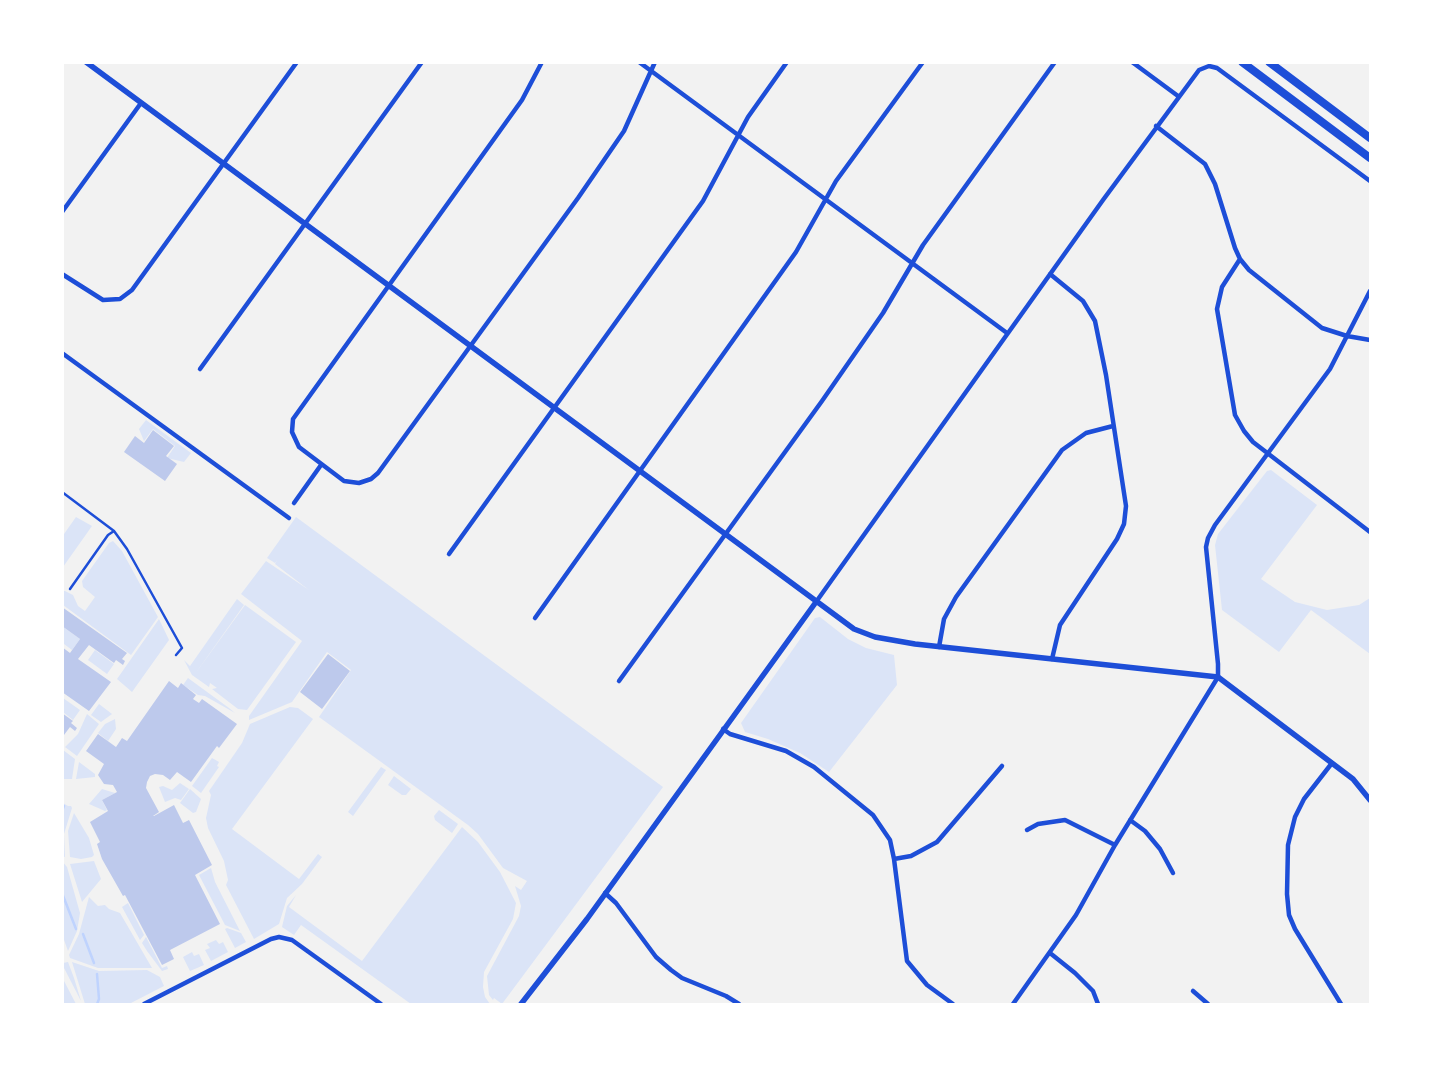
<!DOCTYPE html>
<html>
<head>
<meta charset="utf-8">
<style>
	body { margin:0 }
	#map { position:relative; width:1433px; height:1067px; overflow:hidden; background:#f2f2f2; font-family:"Noto Sans",sans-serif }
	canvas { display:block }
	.frame { position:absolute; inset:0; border:64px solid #fff; pointer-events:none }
</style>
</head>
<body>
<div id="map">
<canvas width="1433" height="1067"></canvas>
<div class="frame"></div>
</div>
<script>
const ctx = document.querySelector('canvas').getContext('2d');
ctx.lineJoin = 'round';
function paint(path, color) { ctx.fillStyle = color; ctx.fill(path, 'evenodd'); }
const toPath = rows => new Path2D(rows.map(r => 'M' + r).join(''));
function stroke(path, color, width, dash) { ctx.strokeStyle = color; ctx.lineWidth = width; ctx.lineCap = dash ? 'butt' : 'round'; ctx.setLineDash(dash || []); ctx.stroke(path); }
const green = toPath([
	[146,420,191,453,184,462,167,458,175,446,153,429,144,441,139,429],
	[1271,470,1317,505,1261,579,1295,602,1327,610,1359,605,1370,598,1370,654,1311,610,1279,652,1222,610,1215,545,1218,534,1267,471],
	[76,517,92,526,63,567,63,533,64,534],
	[296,517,663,787,502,1004,494,998,493,1000,489,995,487,976,519,916,521,906,515,886,521,890,527,881,503,868,478,834,468,825,319,717,351,670,327,652,292,702,249,720,249,716,302,641,241,594,266,561,309,590,275,564,277,560,275,563,267,558],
	[113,541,122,551,158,617,131,655,63,605,63,591,65,591,73,595,78,606,85,611,95,597,83,587,82,581,109,543],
	[237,599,244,605,195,674,245,605,296,642,247,710,238,709,212,689,217,688,210,683,209,687,192,675,184,660,190,666],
	[820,617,848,639,866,648,894,655,897,685,829,772,800,753,768,739,745,732,741,723,815,618],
	[159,619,169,640,132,692,117,679],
	[62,626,80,639,72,650,64,644],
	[95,650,114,664,107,674,88,660],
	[188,678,229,708,235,713,205,696,198,695,183,685],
	[63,698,80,710,73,720,63,712],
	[99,704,112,714,101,722,91,715],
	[290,707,298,708,313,719,232,829,299,879,318,854,322,857,302,884,287,898,279,924,254,939,226,885,228,880,224,861,208,828,206,818,211,795,209,791,242,743,250,724],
	[87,714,99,724,77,756,65,747,78,734],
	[115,719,116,729,108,741,98,733,105,724],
	[63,750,75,759,72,779,63,779],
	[212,758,219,762,217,766,219,767,201,793,192,786],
	[79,762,95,774,95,777,76,779],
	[381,767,386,770,353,816,348,812],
	[394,776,411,789,406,795,402,795,388,785],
	[180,783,189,789,181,800,175,798,165,802,159,787,163,786,172,790],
	[102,789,115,793,102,800,107,810,105,811,89,804],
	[190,789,201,799,196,812,193,813,180,803],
	[63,803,68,806,71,806,72,808,64,834,65,857,62,856],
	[439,810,458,824,452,833,435,820,434,816],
	[74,813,89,838,94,855,92,857,81,859,70,857,68,831],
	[462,827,478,842,500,872,516,903,513,919,484,972,483,987,485,997,490,1004,411,1004,301,925,294,935,282,927,287,906,296,895,289,907,362,961],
	[62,861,67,867,80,913,77,931,68,951,63,937],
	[94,861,101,879,82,902,70,864],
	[211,868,215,882,240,931,225,925,199,875],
	[89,897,98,906,105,905,109,909,120,913,152,968,98,968,70,958,69,955,79,934],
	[128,903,144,935,140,940,122,907],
	[227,928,241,933,246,942,235,948,225,929],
	[146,937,162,968,167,966,168,969,162,971,147,951,142,943],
	[216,940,219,944,223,942,228,952,211,961,205,950,210,948,207,944],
	[192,952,194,956,199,954,204,965,190,971,183,957],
	[68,962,74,978,81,1001,63,966,63,963],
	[72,962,99,971,147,970,160,977,164,986,129,1004,85,1004],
	[62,979,63,979,76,1004,63,1004]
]);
const stream = toPath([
	[62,811,64,806],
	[62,893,76,929],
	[83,934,94,963],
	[97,974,99,999,97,1004]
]);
const building = toPath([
	[153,430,174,446,166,456,177,464,165,481,124,452,135,436,144,443],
	[62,607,127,653,122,659,125,661,123,665,116,660,114,663,89,645,78,659,111,682,89,711,62,692,62,647,70,653,80,639,62,626],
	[328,654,350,671,322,709,300,692],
	[169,681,178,688,181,683,196,695,193,699,199,703,202,699,237,724,219,748,217,746,191,782,177,772,170,780,163,775,155,774,150,776,147,782,146,788,159,812,153,816,154,816,174,805,183,823,189,820,212,865,195,875,220,924,170,950,174,959,162,965,125,895,123,896,102,859,97,844,100,842,90,822,108,811,102,800,117,792,113,785,104,784,98,775,104,764,86,751,98,734,116,747,122,738,127,741],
	[62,713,73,721,71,723,77,728,75,731,70,727,64,735,62,734]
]);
const service = toPath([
	[62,492,114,531,127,549,182,648,176,655],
	[70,589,108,535,114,531]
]);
const minor = toPath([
	[542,62,522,100,293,419,292,432,299,447,344,481,359,483,371,479,378,473,578,198,624,131,655,62],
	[639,62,1007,333],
	[1132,62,1178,96],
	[1156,126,1205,164,1215,184,1235,248,1240,259,1249,270,1322,328,1347,336,1370,340],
	[62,212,141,103],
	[1240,259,1222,287,1217,309,1235,415,1244,431,1253,442,1370,532],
	[62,274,103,300,120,299,132,290,297,62],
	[1050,274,1083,301,1095,321,1106,375,1126,506,1124,524,1117,539,1060,625,1052,659],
	[62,353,289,518],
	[200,369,422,62],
	[294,503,321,465],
	[449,554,703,201,748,117,787,62],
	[816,602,1103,200,1199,70,1209,66,1217,68,1370,181],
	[535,618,796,252,836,181,923,62],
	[939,647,944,619,956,597,1062,450,1086,433,1113,426],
	[619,681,822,401,883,313,923,245,1055,62],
	[723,729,730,734,786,751,814,767,873,815,890,840,894,859,907,961,927,985,953,1004],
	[1332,763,1304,799,1295,817,1288,845,1287,894,1289,915,1295,929,1341,1004],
	[1130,820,1145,831,1160,849,1173,873],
	[1027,830,1038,824,1065,820,1115,845],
	[894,859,911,856,937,842,1002,766],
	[605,893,616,903,656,957,671,970,682,978,726,996,739,1004],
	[1050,953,1075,973,1093,991,1098,1004],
	[1193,991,1208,1004],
	[144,1004,271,939,279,937,292,940,381,1004],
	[1013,1004,1076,915,1115,845,1218,677,1218,664,1206,547,1208,538,1215,525,1330,369,1370,291]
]);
const tertiary = toPath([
	[86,62,854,629,875,637,915,644,1218,677,1353,779,1370,800],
	[521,1004,587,919,816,602]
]);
const trunk = toPath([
	[1242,62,1370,158],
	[1269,62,1370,138]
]);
paint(green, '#dbe4f7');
stroke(stream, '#bfd3fe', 2.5);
paint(building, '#bdc9ec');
stroke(service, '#1d4ed8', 2.5);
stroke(minor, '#1d4ed8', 4.5);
stroke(tertiary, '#1d4ed8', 5.5);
stroke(trunk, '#1d4ed8', 8);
</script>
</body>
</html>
